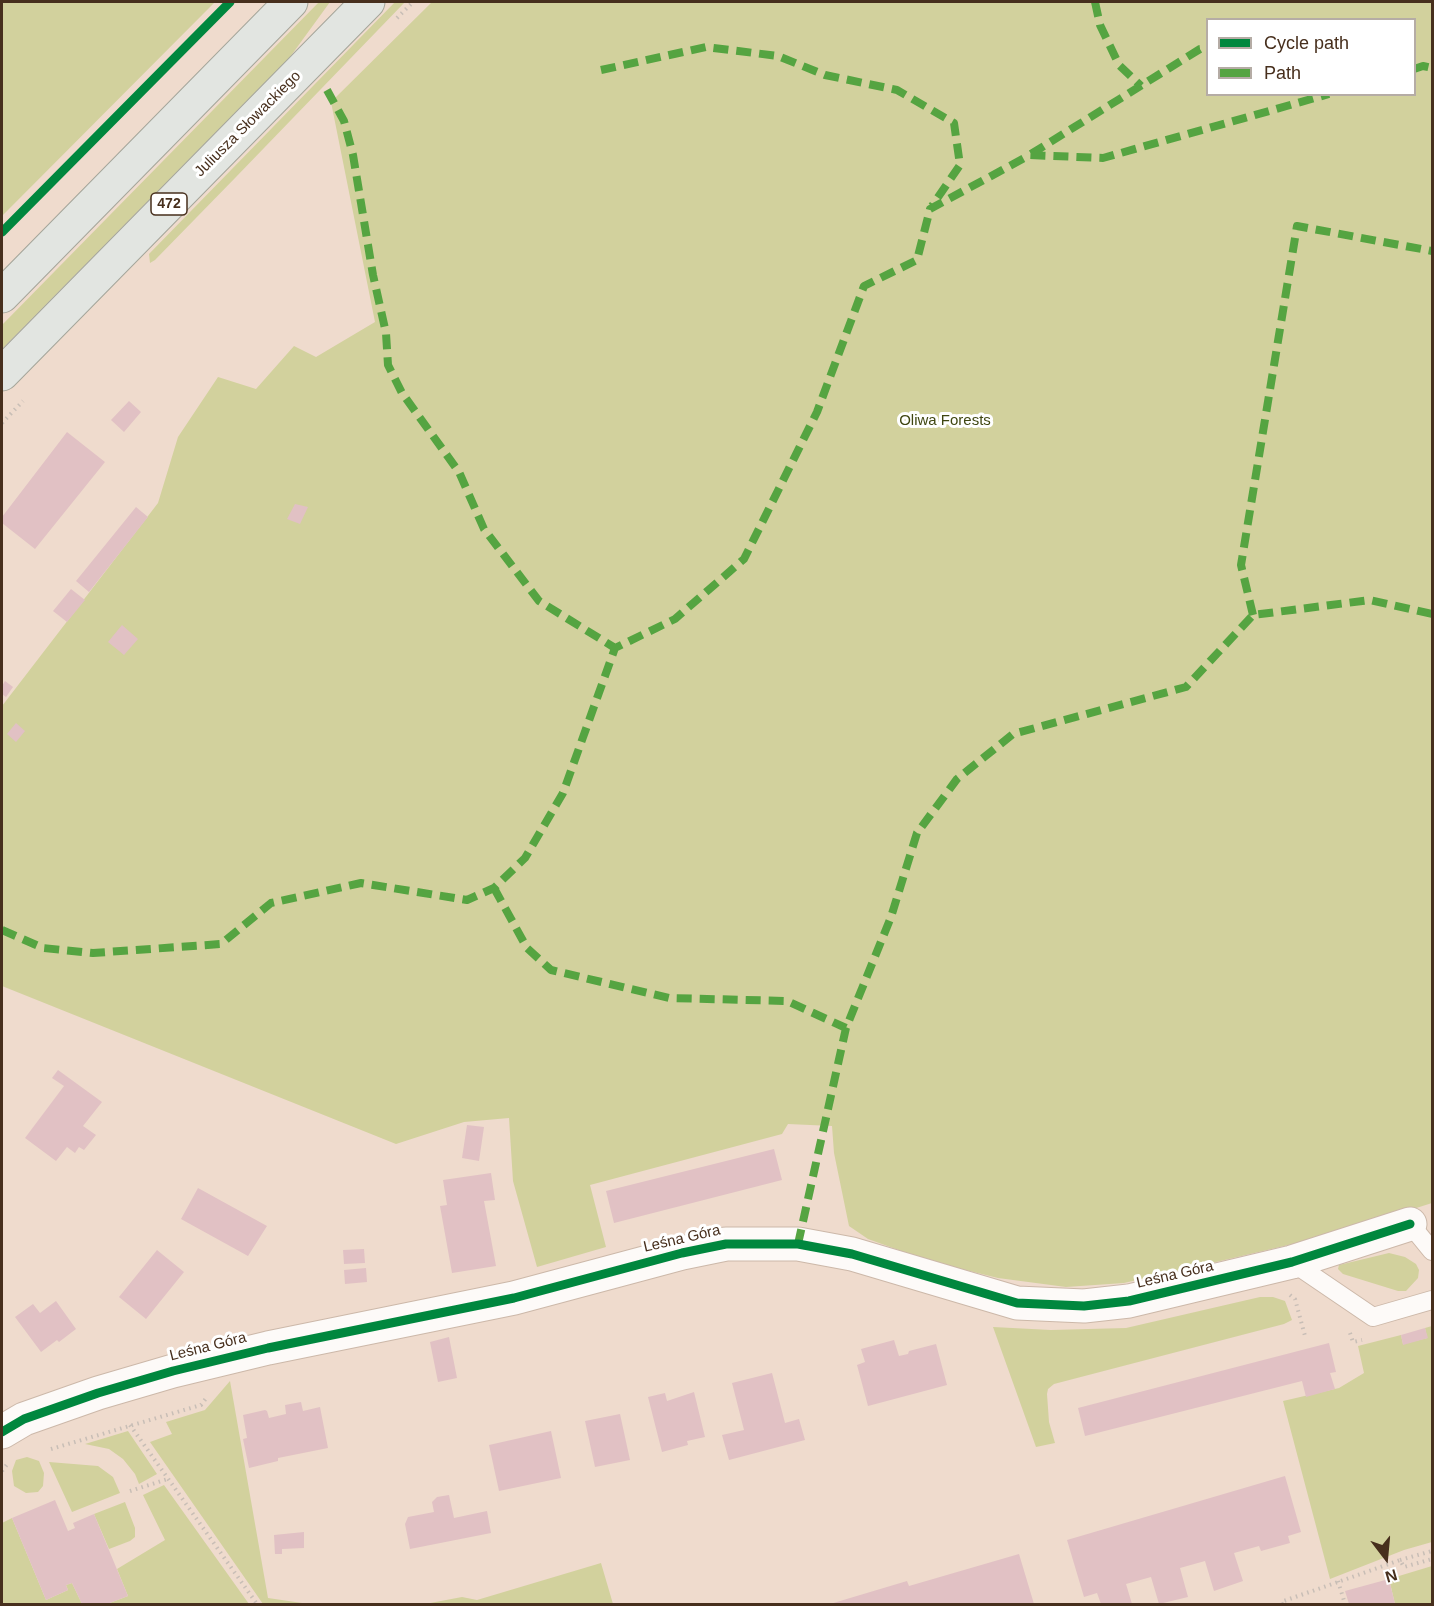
<!DOCTYPE html>
<html>
<head>
<meta charset="utf-8">
<style>
	body { margin:0 }
	#map { position:relative; width:1434px; height:1606px; overflow:hidden; background:#efdbcd; font-family:Arial,sans-serif }
	canvas { display:block }
	.frame { position:absolute; inset:0; border:3px solid #472f1d; pointer-events:none }
	.legend { position:absolute; left:1206px; top:18px; width:210px; height:78px; box-sizing:border-box; background:#fff; border:2px solid #b5aca5; margin:0; padding:8px 10px; list-style:none; font-size:18px; color:#472f1d }
	.legend li { display:flex; align-items:center; gap:12px; height:30px }
	.legend b { width:30px; border:2px solid #b5aca5 }
	.north { position:absolute; left:1356px; top:1528px; width:60px; height:60px; -webkit-text-stroke:4px #fff; paint-order:stroke; rotate:164deg; font-size:16px; font-weight:700; line-height:24px; text-align:center; color:#472f1d }
	.north::after { content:''; display:block; margin:auto; width:21px; height:27px; background:#472f1d; clip-path:polygon(50% 0,100% 100%,50% 72%,0 100%) }
</style>
</head>
<body>
<div id="map">
<canvas width="1434" height="1606"></canvas>
<div class="frame"></div>
<ul class="legend">
<li><b style="height:8px;background:#00873e"></b>Cycle path</li>
<li><b style="height:8px;background:#55a441"></b>Path</li>
</ul>
<div class="north">N</div>
</div>
<script>
const ctx = document.querySelector('canvas').getContext('2d');
ctx.lineJoin = 'round';
function paint(path, color) { ctx.fillStyle = color; ctx.fill(path, 'evenodd'); }
const toPath = rows => new Path2D(rows.map(r => 'M' + r).join(''));
function stroke(path, color, width, dash) { ctx.strokeStyle = color; ctx.lineWidth = width; ctx.lineCap = dash ? 'butt' : 'round'; ctx.setLineDash(dash || []); ctx.stroke(path); }
function drawText(font, color, halo, rows, align = 'center') {
  ctx.font = font + ' Arial,sans-serif'; ctx.lineWidth = 6; ctx.setLineDash([]); ctx.textBaseline = 'middle'; ctx.strokeStyle = halo; ctx.fillStyle = color; for (const [text, x, y, turn = 0] of rows) {
    ctx.save(); ctx.translate(x, y); ctx.rotate((+turn || 0) * Math.PI / 180); ctx.textAlign = isNaN(turn) ? turn : align; if (halo) ctx.strokeText(text, 0, 0); ctx.fillText(text, 0, 0); ctx.restore();
  }
}
const green = toPath([
	[2,2,215,2,2,216],
	[319,2,330,2,290,57,2,349,2,325],
	[395,2,405,2,236,177,155,260,150,263,149,254],
	[432,2,1432,2,1432,1203,1331,1235,1216,1262,1124,1283,1066,1287,998,1278,929,1261,868,1239,849,1226,834,1153,832,1126,788,1124,782,1134,590,1185,606,1247,537,1267,513,1181,509,1118,464,1122,396,1144,2,986,2,706,158,503,178,437,218,377,256,389,294,346,316,357,375,322,331,102],
	[1208,20,1414,20,1414,94,1208,94],
	[1389,1253,1405,1257,1416,1264,1419,1270,1418,1278,1406,1291,1398,1291,1343,1274,1338,1269,1339,1265],
	[1260,1297,1273,1297,1285,1301,1292,1320,1284,1324,1054,1384,1048,1389,1047,1394,1049,1422,1055,1443,1036,1447,993,1327,1051,1330,1126,1328],
	[1432,1326,1432,1542,1404,1550,1330,1579,1283,1401,1339,1388,1364,1373,1358,1346,1401,1335,1403,1344,1427,1338,1425,1328],
	[230,1381,268,1598,309,1604,263,1604,150,1442,172,1434,166,1422,205,1410],
	[128,1431,157,1474,139,1484,135,1474,123,1459,109,1449,85,1444],
	[27,1457,39,1461,44,1473,43,1486,38,1492,26,1493,14,1486,12,1471,16,1460],
	[49,1462,98,1466,113,1477,120,1493,72,1512],
	[164,1485,249,1604,107,1604,128,1596,117,1569,165,1540,143,1495],
	[125,1502,135,1528,135,1537,130,1541,109,1549,94,1514],
	[12,1518,46,1600,68,1590,66,1585,72,1583,82,1604,2,1604,2,1523],
	[601,1563,613,1604,425,1604,462,1597,477,1600],
	[1432,1566,1432,1604,1395,1604,1389,1579]
]);
const building = toPath([
	[129,401,141,412,124,432,111,420],
	[67,432,105,462,35,549,2,523,2,517],
	[295,504,308,507,300,524,287,519],
	[136,507,148,517,89,592,76,581],
	[71,589,85,600,67,622,53,611],
	[122,625,138,639,124,655,108,642],
	[5,681,13,687,6,697,2,694,2,686],
	[16,723,25,731,16,742,7,734],
	[58,1070,102,1102,83,1126,96,1135,84,1150,79,1147,75,1153,67,1147,56,1161,25,1138,64,1086,52,1078],
	[467,1125,484,1127,479,1161,462,1158],
	[774,1149,782,1180,614,1223,606,1191],
	[491,1173,495,1200,484,1201,496,1266,452,1273,440,1206,447,1205,443,1180],
	[198,1188,267,1226,248,1256,181,1219],
	[364,1249,365,1263,344,1264,343,1250],
	[157,1250,184,1272,146,1319,119,1297],
	[366,1268,367,1282,345,1284,344,1270],
	[56,1301,76,1329,59,1342,57,1340,41,1352,15,1317,33,1304,40,1313],
	[1425,1328,1428,1338,1403,1345,1401,1335],
	[449,1337,457,1378,438,1382,430,1342],
	[894,1340,899,1356,908,1354,909,1351,936,1344,947,1385,868,1406,857,1365,865,1362,861,1349],
	[1329,1343,1336,1372,1330,1373,1335,1389,1306,1397,1302,1381,1085,1436,1078,1408],
	[772,1373,785,1423,799,1419,805,1440,729,1460,722,1435,744,1430,732,1383],
	[694,1392,705,1437,687,1441,688,1445,662,1452,648,1397,665,1393,667,1401],
	[301,1402,303,1411,320,1407,328,1448,278,1458,278,1461,249,1468,243,1439,247,1438,243,1415,265,1410,267,1411,269,1418,286,1414,285,1405],
	[620,1414,630,1460,595,1467,585,1421],
	[551,1431,561,1478,499,1491,489,1445],
	[1285,1476,1301,1532,1288,1536,1290,1543,1261,1551,1259,1546,1234,1553,1243,1581,1214,1591,1205,1561,1180,1568,1188,1597,1159,1604,1151,1577,1126,1584,1132,1604,1101,1604,1097,1593,1084,1597,1067,1540],
	[449,1495,454,1518,487,1511,491,1533,410,1549,405,1524,408,1517,434,1512,432,1502,437,1497],
	[55,1500,68,1531,75,1528,73,1523,94,1514,128,1596,107,1604,82,1604,72,1583,66,1585,68,1590,46,1600,12,1518],
	[304,1532,304,1548,282,1549,282,1554,275,1554,274,1535],
	[1019,1554,1034,1604,830,1604,907,1581,909,1586],
	[1389,1579,1395,1604,1349,1604,1345,1591]
]);
const path = toPath([
	[397,18,413,2],
	[2,423,23,401],
	[1290,1295,1295,1299,1305,1336],
	[1350,1333,1353,1342,1362,1340],
	[130,1425,257,1604],
	[51,1449,201,1405,207,1397],
	[2,1471,8,1463],
	[130,1491,168,1479],
	[1400,1560,1432,1551],
	[1338,1581,1345,1604],
	[1282,1604,1281,1602,1400,1560,1404,1567,1432,1559]
]);
const service = toPath([
	[1410,1224,1432,1251],
	[1292,1262,1373,1317,1432,1300]
]);
const minor = toPath([
	[2,1432,24,1419,98,1393,173,1371,268,1348,514,1298,682,1253,726,1244,798,1244,852,1254,1017,1303,1084,1306,1129,1301,1292,1262,1410,1224]
]);
const primary = toPath([
	[2,296,291,2],
	[2,374,368,2]
]);
const quiet = toPath([
	[1095,2,1100,25,1119,65,1141,86],
	[1414,69,1423,66,1432,68],
	[601,70,706,47,778,56,825,75,897,90,954,123,960,165,932,206],
	[327,90,344,121,353,155,373,275,386,333,388,365,402,393,459,472,484,529,539,601,615,648],
	[1031,154,1200,49,1208,48],
	[1253,615,1241,565,1297,226,1432,251],
	[494,888,527,948,551,970,669,998,787,1001,846,1028],
	[2,930,43,948,93,953,221,944,271,903,361,883,467,900,494,888,525,858,563,793,615,648,675,619,744,559,817,412,864,286,917,260,930,209,1030,155,1103,158,1329,94],
	[798,1244,846,1028,891,917,917,833,957,779,1013,734,1186,687,1253,615,1370,600,1432,614]
]);
const cycleway = toPath([
	[2,232,230,2],
	[2,1432,24,1419,98,1393,173,1371,268,1348,514,1298,682,1253,726,1244,798,1244,852,1254,1017,1303,1084,1306,1129,1301,1292,1262,1410,1224]
]);
const shields = [
	[169,204,36]
];
const shieldNames = [
	["472",169,204]
];
const streetNames = [
	["Juliusza Słowackiego",248,124,-45],
	["Leśna Góra",682,1239,-13],
	["Leśna Góra",1175,1275,-13],
	["Leśna Góra",208,1347,-14]
];
const parkNames = [
	["Oliwa Forests",945,421]
];
paint(green, '#d2d19d');
paint(building, '#e1c1c4');
stroke(service, '#ccb8a9', 20);
stroke(minor, '#ccb8a9', 35);
stroke(primary, '#a4a59a', 35);
stroke(path, '#c8beb6', 4, [1.5, 4.5]);
stroke(service, '#fdfaf8', 18);
stroke(minor, '#fdfaf8', 33);
stroke(primary, '#e2e5e1', 33);
stroke(quiet, '#55a441', 8, [15, 8]);
stroke(cycleway, '#00873e', 9);
for (const [x, y, w] of shields) { const box = new Path2D(); box.roundRect(x - w / 2, y - 11, w, 22, 4.5); ctx.fillStyle = '#fff'; ctx.fill(box); stroke(box, '#472f1d', 1.5); }
drawText('bold 14px', '#472f1d', null, shieldNames);
drawText('15px', '#472f1d', '#fff', streetNames);
drawText('15px', '#3f4611', '#fff', parkNames);
</script>
</body>
</html>
